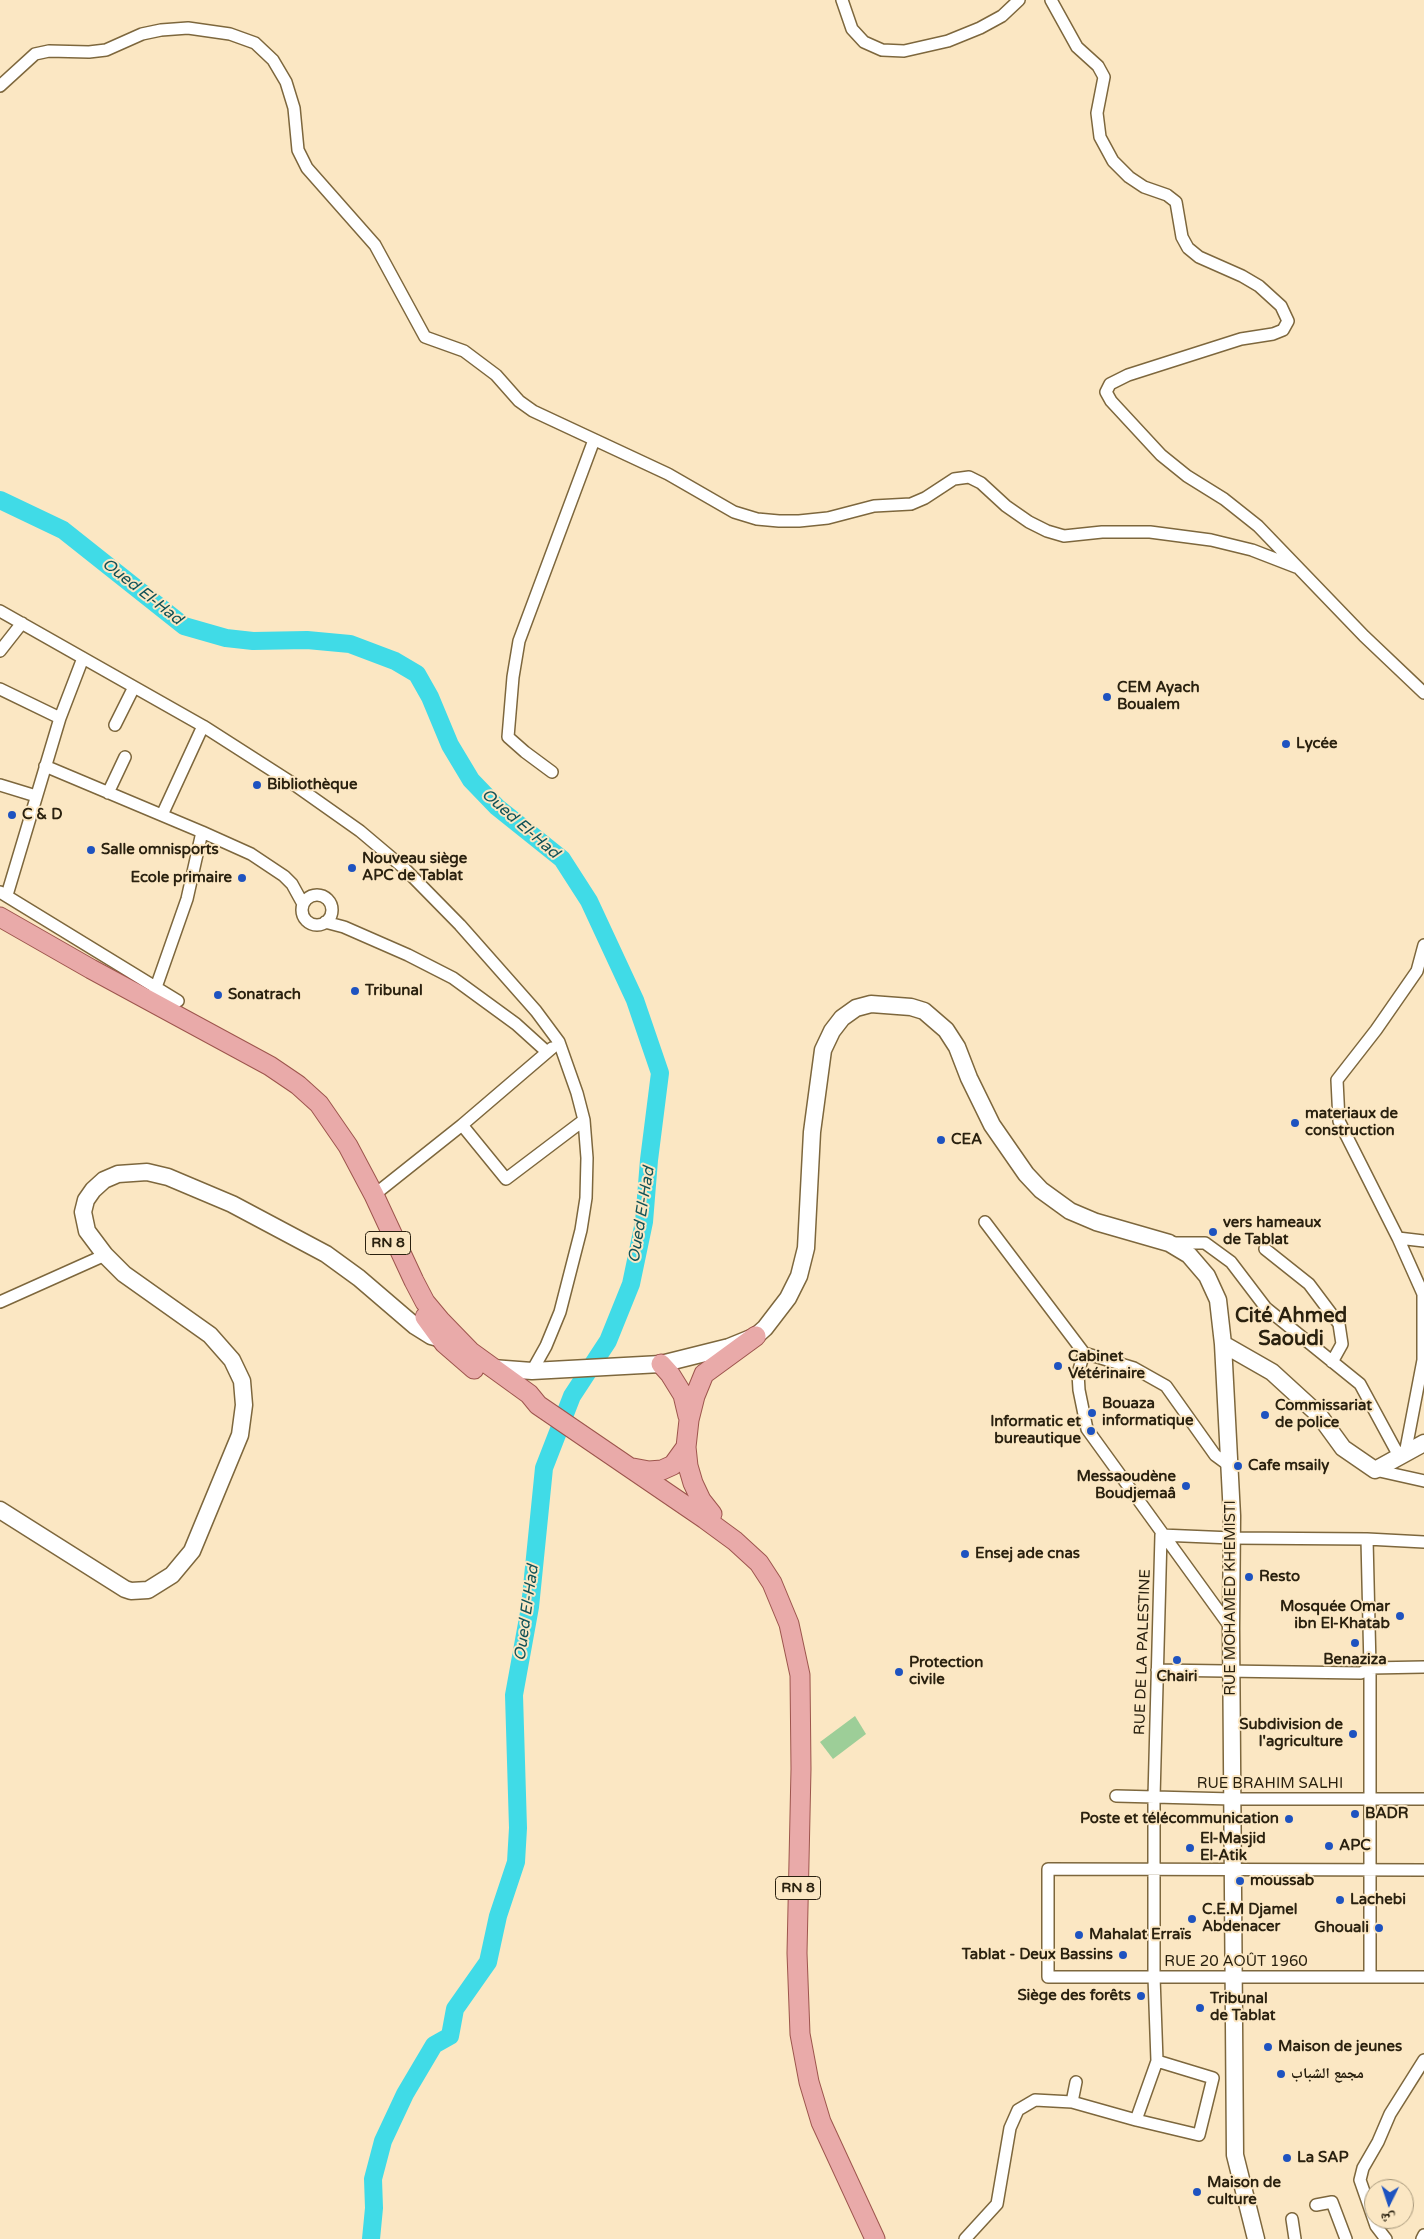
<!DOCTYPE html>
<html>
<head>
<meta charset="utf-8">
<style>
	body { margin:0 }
	#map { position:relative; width:1424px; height:2239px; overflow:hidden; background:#fbe7c3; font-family:"Varela Round","Noto Naskh Arabic",sans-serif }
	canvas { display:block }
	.north { position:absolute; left:1364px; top:2179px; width:50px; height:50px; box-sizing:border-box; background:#fbe7c3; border:1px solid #a7987b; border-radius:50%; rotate:184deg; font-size:14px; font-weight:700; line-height:20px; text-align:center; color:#2a210f }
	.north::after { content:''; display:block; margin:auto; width:18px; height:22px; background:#1e53c0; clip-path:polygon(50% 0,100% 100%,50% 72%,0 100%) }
</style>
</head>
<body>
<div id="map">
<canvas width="1424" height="2239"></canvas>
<div class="north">ش</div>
</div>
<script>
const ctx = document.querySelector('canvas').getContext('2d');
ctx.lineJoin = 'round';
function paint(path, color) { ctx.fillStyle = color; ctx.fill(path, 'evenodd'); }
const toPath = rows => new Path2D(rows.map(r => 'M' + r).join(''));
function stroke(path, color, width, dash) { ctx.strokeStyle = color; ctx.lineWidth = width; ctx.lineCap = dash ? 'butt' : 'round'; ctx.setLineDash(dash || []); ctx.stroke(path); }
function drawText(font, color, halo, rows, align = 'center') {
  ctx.font = font + ' "Varela Round","Noto Naskh Arabic",sans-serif'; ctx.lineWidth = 4; ctx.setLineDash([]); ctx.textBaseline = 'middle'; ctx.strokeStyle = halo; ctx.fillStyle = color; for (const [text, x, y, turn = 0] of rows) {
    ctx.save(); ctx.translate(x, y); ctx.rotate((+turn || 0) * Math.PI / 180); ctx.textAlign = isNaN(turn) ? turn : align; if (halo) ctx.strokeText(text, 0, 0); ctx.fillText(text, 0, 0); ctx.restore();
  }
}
const green = toPath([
	[855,1716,866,1734,833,1759,820,1742]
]);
const river = toPath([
	[0,500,63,530,184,626,226,638,253,641,307,640,350,644,395,661,417,674,430,697,450,745,471,780,497,807,562,859,589,901,635,1000,660,1073,649,1160,644,1222,631,1284,608,1341,572,1396,544,1468,530,1607,514,1695,518,1828,516,1862,498,1916,488,1962,455,2009,450,2036,434,2045,405,2094,383,2141,373,2179,374,2208,371,2239]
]);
const street = toPath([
	[842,0,852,29,864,42,882,50,904,51,948,41,980,28,1002,16,1019,0],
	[1051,0,1077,47,1098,66,1104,77,1097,113,1100,137,1113,161,1129,177,1144,187,1167,195,1176,202,1182,237,1188,248,1199,257,1242,276,1259,286,1281,306,1288,321,1283,330,1273,334,1241,339,1128,375,1110,384,1106,392,1111,401,1161,455,1187,476,1224,499,1258,526,1364,636,1424,693],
	[0,86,35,54,49,51,89,52,106,50,142,34,161,30,188,28,230,34,255,43,273,60,286,82,294,108,298,150,307,168,375,245,425,337,464,351,496,375,519,401,533,411,668,474,734,512,757,519,779,521,799,521,828,518,874,506,911,504,925,498,954,479,969,477,981,483,1006,506,1029,522,1047,531,1064,536,1102,532,1150,532,1211,540,1252,550,1296,567],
	[0,611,203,726,292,783,360,831,405,869,460,925,536,1011,559,1042,577,1093,584,1120,587,1158,586,1198,581,1230,560,1312,546,1346,532,1371],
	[0,651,22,623],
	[0,689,60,718],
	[115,725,134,687],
	[45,766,202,832,251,854,284,876,292,884,303,904],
	[552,772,525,752,508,737,513,677,519,641,594,440],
	[0,785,36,796],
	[108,793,125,757],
	[162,815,203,726],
	[0,892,178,1001],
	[7,895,60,718,83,658],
	'302 910a15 15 0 1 1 30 0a15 15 0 1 1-30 0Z',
	[325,922,344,927,408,955,453,978,516,1024,547,1052],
	[154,993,187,899,202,832],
	[462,1125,506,1179,584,1120],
	[374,1195,462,1125,552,1048],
	[985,1222,1084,1353,1134,1368,1166,1386,1215,1455,1230,1466],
	[1398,1238,1339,1121,1337,1080,1376,1030,1417,971,1424,945],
	[1171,1243,1205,1243,1231,1262,1266,1308,1360,1384,1399,1456],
	[1265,1249,1309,1284,1339,1324,1342,1344,1332,1362],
	[0,1302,105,1255],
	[1084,1353,1078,1373,1079,1390,1087,1429,1231,1628],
	[1405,1454,1423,1360,1423,1294,1398,1238,1424,1241],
	[1375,1470,1424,1481],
	[1161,1535,1232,1538,1367,1539,1424,1542],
	[1367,1539,1370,1668,1370,1977],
	[1157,1670,1361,1673,1370,1668,1424,1667],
	[1116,1796,1232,1799,1424,1799],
	[1424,1870,1048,1869,1048,1977,1424,1977],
	[1076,2082,1072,2102,1136,2120,1157,2061,1154,1977,1154,1797,1161,1535],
	[1136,2120,1199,2135,1213,2078,1157,2061],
	[1316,2205,1332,2202,1346,2239],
	[1292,2219,1295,2239],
	[965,2239,997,2204,1010,2128,1018,2110,1035,2100,1072,2102],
	[1386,2239,1376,2226,1360,2180,1363,2168,1378,2142,1390,2114,1424,2060],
	[1422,2239,1424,2235]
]);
const secondary = toPath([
	[1223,1344,1272,1372,1319,1415,1343,1448,1375,1470,1424,1443],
	[492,1368,532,1371,661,1364,729,1347,756,1336,765,1328,788,1298,799,1276,806,1248,812,1132,823,1050,832,1031,842,1018,856,1008,871,1004,911,1007,924,1011,946,1030,957,1047,969,1078,992,1125,1026,1174,1041,1190,1070,1211,1096,1222,1169,1243,1189,1255,1207,1276,1218,1300,1223,1344,1232,1516,1231,1628,1235,2155,1256,2239],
	[0,1510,125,1589,131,1591,148,1590,172,1575,192,1551,240,1435,244,1405,242,1381,232,1360,210,1335,124,1274,105,1255,87,1231,83,1212,86,1200,93,1190,104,1180,118,1174,147,1172,168,1177,232,1204,326,1254,359,1278,415,1326,431,1336,446,1340]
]);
const primary = toPath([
	[0,917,91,969,270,1066,298,1085,319,1104,348,1146,374,1195,414,1281,425,1302,440,1320,471,1352,529,1394,538,1405,705,1519,735,1541,759,1563,772,1583,789,1624,800,1675,801,1769,797,1953,800,2034,809,2082,821,2122,875,2239],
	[425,1317,444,1343,474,1369],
	[661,1364,670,1374,683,1395,688,1416],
	[633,1468,649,1471,662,1470,673,1465,686,1447],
	[712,1514,701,1500,693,1483,688,1466,686,1447,689,1420,695,1396,704,1374,756,1336]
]);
const markers = [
	[1107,697,5,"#1e53c0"],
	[1286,744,5,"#1e53c0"],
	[257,785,5,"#1e53c0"],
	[12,815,5,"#1e53c0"],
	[91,850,5,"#1e53c0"],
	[352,868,5,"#1e53c0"],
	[242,878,5,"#1e53c0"],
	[355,991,5,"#1e53c0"],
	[218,995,5,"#1e53c0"],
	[1295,1123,5,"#1e53c0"],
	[941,1140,5,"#1e53c0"],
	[1213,1232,5,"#1e53c0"],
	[1058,1366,5,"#1e53c0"],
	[1092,1413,5,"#1e53c0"],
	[1265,1415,5,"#1e53c0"],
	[1091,1431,5,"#1e53c0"],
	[1238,1466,5,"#1e53c0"],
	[1186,1486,5,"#1e53c0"],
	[965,1554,5,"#1e53c0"],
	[1249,1577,5,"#1e53c0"],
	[1400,1616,5,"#1e53c0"],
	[1355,1643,5,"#1e53c0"],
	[1177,1660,5,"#1e53c0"],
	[899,1672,5,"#1e53c0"],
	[1353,1734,5,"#1e53c0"],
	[1355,1814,5,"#1e53c0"],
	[1289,1819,5,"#1e53c0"],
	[1329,1846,5,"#1e53c0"],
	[1190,1848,5,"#1e53c0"],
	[1240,1881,5,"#1e53c0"],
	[1340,1900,5,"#1e53c0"],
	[1192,1919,5,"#1e53c0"],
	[1379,1928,5,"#1e53c0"],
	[1079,1935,5,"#1e53c0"],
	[1123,1955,5,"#1e53c0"],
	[1141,1996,5,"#1e53c0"],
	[1200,2008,5,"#1e53c0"],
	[1268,2047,5,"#1e53c0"],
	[1281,2074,5,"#1e53c0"],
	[1287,2158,5,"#1e53c0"],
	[1197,2192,5,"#1e53c0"]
];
const shields = [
	[388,1243,45],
	[798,1888,45]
];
const shieldNames = [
	["RN 8",388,1243],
	["RN 8",798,1888]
];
const poiNames = [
	["CEM Ayach",1117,688],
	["Boualem",1117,705],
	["Lycée",1296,744],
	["Bibliothèque",267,785],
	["C & D",22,815],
	["Salle omnisports",101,850],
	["Nouveau siège",362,859],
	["APC de Tablat",362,876],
	["Ecole primaire",232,878,"right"],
	["Tribunal",365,991],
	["Sonatrach",228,995],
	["materiaux de",1305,1114],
	["construction",1305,1131],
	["CEA",951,1140],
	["vers hameaux",1223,1223],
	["de Tablat",1223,1240],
	["Cabinet",1068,1357],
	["Vétérinaire",1068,1374],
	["Bouaza",1102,1404],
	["informatique",1102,1421],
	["Commissariat",1275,1406],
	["de police",1275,1423],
	["Informatic et",1081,1422,"right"],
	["bureautique",1081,1439,"right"],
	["Cafe msaily",1248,1466],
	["Messaoudène",1176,1477,"right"],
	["Boudjemaâ",1176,1494,"right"],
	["Ensej ade cnas",975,1554],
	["Resto",1259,1577],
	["Mosquée Omar",1390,1607,"right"],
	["ibn El-Khatab",1390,1624,"right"],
	["Benaziza",1355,1660,"center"],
	["Protection",909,1663],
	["civile",909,1680],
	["Chairi",1177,1677,"center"],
	["Subdivision de",1343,1725,"right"],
	["l'agriculture",1343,1742,"right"],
	["BADR",1365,1814],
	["Poste et télécommunication",1279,1819,"right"],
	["El-Masjid",1200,1839],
	["El-Atik",1200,1856],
	["APC",1339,1846],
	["moussab",1250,1881],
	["Lachebi",1350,1900],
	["C.E.M Djamel",1202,1910],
	["Abdenacer",1202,1927],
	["Ghouali",1369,1928,"right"],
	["Mahalat Erraïs",1089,1935],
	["Tablat - Deux Bassins",1113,1955,"right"],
	["Siège des forêts",1131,1996,"right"],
	["Tribunal",1210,1999],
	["de Tablat",1210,2016],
	["Maison de jeunes",1278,2047],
	["مجمع الشباب",1291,2074],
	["La SAP",1297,2158],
	["Maison de",1207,2183],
	["culture",1207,2200]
];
const streetNames = [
	["RUE MOHAMED KHEMISTI",1231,1598,-90],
	["RUE DE LA PALESTINE",1143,1652,-88],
	["RUE BRAHIM SALHI",1270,1784],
	["RUE 20 AOÛT 1960",1236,1962]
];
const waterNames = [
	["Oued El-Had",142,592,38],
	["Oued El-Had",520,824,41],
	["Oued El-Had",642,1215,-81],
	["Oued El-Had",527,1613,-82]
];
const districtNames = [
	["Cité Ahmed",1291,1317],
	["Saoudi",1291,1340]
];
paint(green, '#9dce98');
stroke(river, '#40dbe7', 18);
stroke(street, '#7d673d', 14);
stroke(secondary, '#7d673d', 19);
stroke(primary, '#9d554d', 21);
stroke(street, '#fff', 11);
stroke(secondary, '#fff', 16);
stroke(primary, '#e9aaa9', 19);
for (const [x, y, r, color] of markers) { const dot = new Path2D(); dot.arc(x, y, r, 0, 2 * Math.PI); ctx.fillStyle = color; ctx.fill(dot); stroke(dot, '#fbe7c3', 2); }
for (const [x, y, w] of shields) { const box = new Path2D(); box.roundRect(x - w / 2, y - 11.5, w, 23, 4); ctx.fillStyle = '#fbe7c3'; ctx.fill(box); stroke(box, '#2a210f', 1); }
drawText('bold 14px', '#2a210f', null, shieldNames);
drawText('bold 15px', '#2a210f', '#fbe7c3', poiNames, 'left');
drawText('15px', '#2a210f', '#fbe7c3', streetNames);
drawText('italic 16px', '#115257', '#fbe7c3', waterNames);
drawText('bold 20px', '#2a210f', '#fbe7c3', districtNames);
</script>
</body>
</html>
